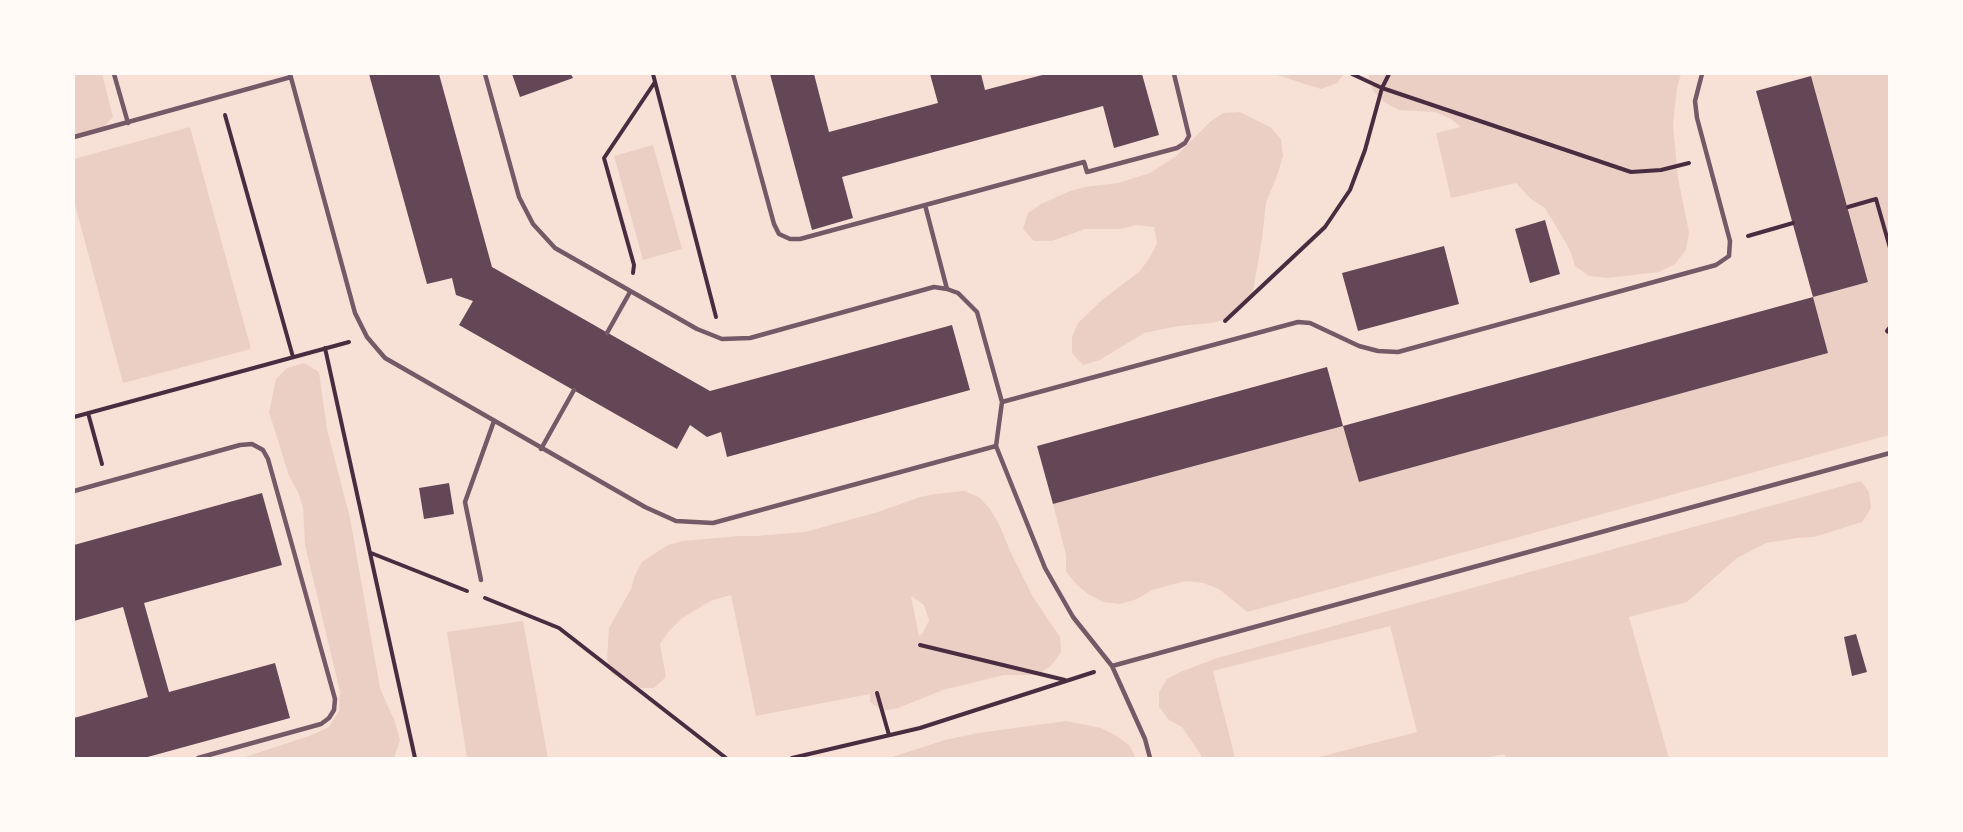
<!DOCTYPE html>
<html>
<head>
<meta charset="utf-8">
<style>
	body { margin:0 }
	#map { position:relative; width:1963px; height:832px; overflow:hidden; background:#f7e1d7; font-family:Spectral,serif }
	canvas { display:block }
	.frame { position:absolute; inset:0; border:75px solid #fffaf5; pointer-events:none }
</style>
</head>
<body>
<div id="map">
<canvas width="1963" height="832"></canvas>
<div class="frame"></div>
</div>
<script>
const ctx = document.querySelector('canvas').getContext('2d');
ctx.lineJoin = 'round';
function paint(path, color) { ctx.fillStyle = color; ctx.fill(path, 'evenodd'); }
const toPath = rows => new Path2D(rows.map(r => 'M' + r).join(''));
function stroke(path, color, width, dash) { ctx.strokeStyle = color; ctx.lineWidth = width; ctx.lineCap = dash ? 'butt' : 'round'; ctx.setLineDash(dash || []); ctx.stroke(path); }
const green = toPath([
	[74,74,102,74,113,117,104,127,74,135],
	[1274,74,1344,74,1337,83,1321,89],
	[1368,74,1681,74,1677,88,1673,125,1678,178,1689,232,1686,250,1675,264,1659,272,1607,278,1589,276,1575,266,1570,250,1545,208,1531,199,1516,183,1451,198,1436,133,1461,127,1451,119,1435,112,1399,110,1384,102,1373,91],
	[1822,74,1889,74,1889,435,1247,612,1219,589,1203,583,1186,581,1152,590,1137,599,1120,604,1103,602,1088,594,1076,584,1066,571,1066,555,1053,504,1343,426,1359,482,1828,353,1813,297,1868,281,1811,76],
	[1240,112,1270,127,1281,139,1283,156,1278,173,1266,203,1262,239,1253,292,1243,307,1229,318,1212,323,1178,326,1144,333,1100,360,1083,365,1072,353,1072,337,1078,323,1102,300,1140,271,1150,257,1157,243,1154,227,1136,225,1120,229,1085,229,1052,241,1034,241,1023,229,1028,213,1041,204,1070,191,1085,187,1118,183,1150,173,1176,156,1210,122,1223,113],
	[190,127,251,349,123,383,74,201,74,159],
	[653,145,682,249,643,260,614,156],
	[304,363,319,372,327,429,350,518,380,688,395,722,400,740,394,758,242,758,312,735,329,727,339,711,340,692,305,545,303,508,298,492,289,476,269,412,276,379,287,368],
	[1861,481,1869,492,1871,508,1862,522,1814,537,1797,538,1766,543,1737,558,1687,602,1629,617,1669,758,1506,758,1505,754,1485,758,1315,758,1417,732,1390,626,1213,671,1235,758,1201,758,1201,755,1182,727,1169,720,1159,707,1159,692,1167,679,1180,672,1217,658],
	[964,491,979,497,990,509,999,524,1011,553,1033,597,1060,637,1061,652,1051,666,1037,675,1004,675,943,690,898,708,883,711,870,702,870,694,756,716,731,595,710,601,681,619,669,631,660,644,666,677,654,688,639,688,623,681,611,673,607,659,609,628,631,589,635,575,642,562,668,545,682,541,740,536,756,536,805,532,878,512,920,497,935,494],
	[911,596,924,605,929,620,923,633,919,636],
	[523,621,548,758,467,758,447,632],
	[1066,721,1101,728,1117,736,1129,745,1136,758,889,758,945,740,978,733]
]);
const building = toPath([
	[369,74,439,74,492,267,710,391,952,325,970,390,727,457,721,432,707,437,690,425,677,449,459,325,473,301,456,295,452,278,427,284],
	[512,74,571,74,573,78,520,97],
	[770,74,814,74,829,132,938,103,930,74,981,74,985,90,1046,74,1142,74,1159,135,1114,148,1103,106,842,177,853,218,812,230],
	[1811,76,1868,282,1813,297,1756,91],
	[1545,220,1560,274,1530,283,1515,229],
	[1444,246,1459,304,1358,331,1342,273],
	[1813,297,1828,353,1359,482,1343,426],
	[1327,367,1343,426,1053,504,1037,446],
	[449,483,454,514,424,519,419,488],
	[262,493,282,565,144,603,169,692,275,663,290,718,144,758,74,758,74,718,148,697,123,607,74,621,74,545],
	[1856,634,1867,672,1852,676,1844,637]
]);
const path = toPath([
	[653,74,716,317],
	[1352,74,1382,88,1631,172,1661,170,1689,163],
	[225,115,293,357],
	[1848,207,1876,199,1890,248],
	[1748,236,1793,223],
	[633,273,634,265,604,158,655,82],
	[1225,321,1325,227,1350,190,1365,150,1382,88,1389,74],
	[1890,327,1887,331,1890,333],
	[325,348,415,758],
	[88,413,102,464],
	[74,417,349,342],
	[371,553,467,591],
	[485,598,559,628,726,758],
	[920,645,1065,680],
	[877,693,889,735],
	[792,758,920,728,1094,672]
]);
const service = toPath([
	[114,74,128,123],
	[290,74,355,313,367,337,385,358,645,507,676,521,713,523,996,446],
	[485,74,519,197,533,224,555,248,697,329,722,339,750,338,934,287,947,289,958,293,977,312,1002,402,996,446,1045,568,1073,617,1112,666,1890,453],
	[733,74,774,224,779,234,790,239,800,239,1084,162,1087,172,1177,148,1185,143,1189,136,1174,74],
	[74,137,291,77],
	[925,205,947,289],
	[607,333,630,292],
	[1002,402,1298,322,1310,323,1359,346,1378,351,1398,352,1716,265,1729,256,1730,241,1697,118,1695,101,1702,74],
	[541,449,574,390],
	[74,491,240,445,252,444,263,450,268,459,335,699,334,710,329,718,321,724,198,758],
	[481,580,465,502,494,421],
	[1112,666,1145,739,1150,758]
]);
paint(green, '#ebcfc5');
paint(building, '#644757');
stroke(path, '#4a2c40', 4);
stroke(service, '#755966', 4.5);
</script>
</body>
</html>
